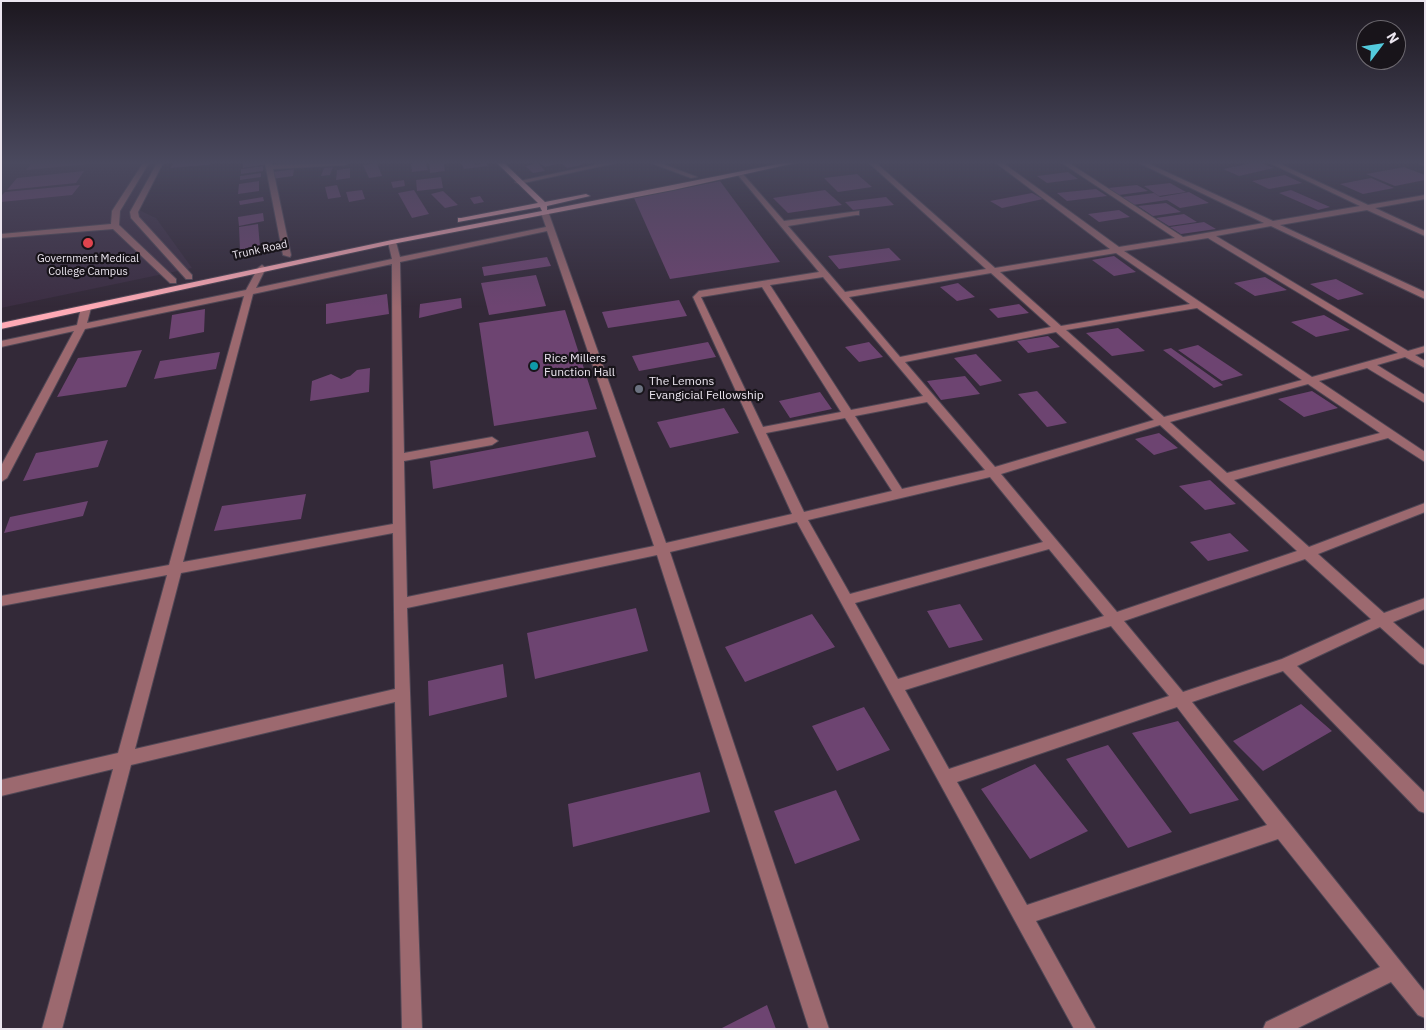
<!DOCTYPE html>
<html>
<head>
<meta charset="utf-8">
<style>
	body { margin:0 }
	#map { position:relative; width:1426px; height:1030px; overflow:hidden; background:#332938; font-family:"IBM Plex Sans",sans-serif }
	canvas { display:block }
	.frame { position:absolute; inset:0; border:2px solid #ebe5ef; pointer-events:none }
	.north { position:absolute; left:1356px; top:20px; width:50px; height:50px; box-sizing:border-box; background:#18141a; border:1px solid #6c686f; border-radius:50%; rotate:59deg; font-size:14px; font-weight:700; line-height:20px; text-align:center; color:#ebe5ef }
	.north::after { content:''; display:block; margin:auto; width:18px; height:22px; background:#53cadc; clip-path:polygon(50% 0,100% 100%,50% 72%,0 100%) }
</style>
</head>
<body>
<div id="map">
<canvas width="1426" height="1030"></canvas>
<div class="frame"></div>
<div class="north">N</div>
</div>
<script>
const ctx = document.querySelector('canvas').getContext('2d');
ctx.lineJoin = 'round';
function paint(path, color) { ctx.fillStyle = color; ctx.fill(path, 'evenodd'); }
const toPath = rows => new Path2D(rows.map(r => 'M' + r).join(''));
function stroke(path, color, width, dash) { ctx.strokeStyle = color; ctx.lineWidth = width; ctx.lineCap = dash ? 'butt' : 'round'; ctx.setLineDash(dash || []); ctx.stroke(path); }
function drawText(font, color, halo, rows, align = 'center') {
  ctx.font = font + ' "IBM Plex Sans",sans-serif'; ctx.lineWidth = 4.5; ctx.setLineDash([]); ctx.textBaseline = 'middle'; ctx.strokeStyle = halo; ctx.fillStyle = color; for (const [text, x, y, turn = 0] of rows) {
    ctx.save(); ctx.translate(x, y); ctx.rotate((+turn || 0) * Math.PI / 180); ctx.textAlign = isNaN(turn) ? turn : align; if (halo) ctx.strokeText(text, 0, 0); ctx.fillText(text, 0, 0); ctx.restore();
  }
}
const built = toPath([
	[1,163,163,163,139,210,156,218,192,268,1,308]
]);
const building = toPath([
	[32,163,87,163,88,164,26,170],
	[174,163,211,163,209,165,170,168],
	[243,163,269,163,269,164,243,168],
	[377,163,382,176,369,178,363,165],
	[420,163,426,163,428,170,412,172,411,164],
	[429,163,444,163,445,171,430,173],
	[461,163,474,163,475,165,486,163,488,166,464,169],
	[538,163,545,171,533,173,525,166],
	[540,163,580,163,582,165,567,168,561,163,545,167],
	[1252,163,1261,163,1274,168,1239,176,1223,169],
	[263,166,263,171,241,174,241,169],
	[333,167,330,175,321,176,324,168],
	[1404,167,1425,175,1425,180,1395,186,1366,174],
	[350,168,350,178,336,180,337,170],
	[294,169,293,176,272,179,273,172],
	[84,171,76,183,7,190,17,178],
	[1068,172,1078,179,1047,183,1037,176],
	[261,173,261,177,240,180,240,176],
	[857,174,872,187,838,192,824,178],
	[1285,175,1302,183,1269,189,1252,181],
	[441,177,443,188,417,191,416,180],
	[1371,178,1394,188,1363,194,1340,184],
	[404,180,405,186,393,188,391,182],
	[259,181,259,191,238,194,239,184],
	[720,181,780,262,670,279,634,198],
	[1170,183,1186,192,1159,196,1144,186],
	[80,185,72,195,1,202,1,196,5,192],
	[337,185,341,197,328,199,325,187],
	[1137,185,1148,191,1119,195,1108,188],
	[1096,189,1107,196,1067,201,1057,193],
	[362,190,365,199,349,202,346,192],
	[414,190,429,214,412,218,398,193],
	[825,190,842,205,788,213,773,198],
	[1291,190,1330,207,1318,210,1279,193],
	[443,191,458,205,445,208,431,194],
	[1189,192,1209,203,1180,208,1167,200,1133,205,1122,197,1154,193,1160,197],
	[1032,193,1043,199,1002,208,990,201],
	[480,196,484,202,474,204,470,198],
	[263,197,264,201,240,205,239,201],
	[886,197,894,205,853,210,845,202],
	[1166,203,1181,212,1153,216,1138,206],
	[1119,210,1130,217,1099,222,1088,214],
	[263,213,264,221,239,226,238,217],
	[1184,214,1197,222,1169,226,1156,218],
	[1204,222,1216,229,1181,234,1170,227],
	[258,224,260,247,240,250,239,227],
	[889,248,901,260,839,269,828,256],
	[1114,256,1136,272,1114,276,1092,260],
	[547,257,551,266,484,276,482,267],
	[536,275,546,306,489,315,481,283],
	[1265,277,1287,290,1255,296,1234,283],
	[1336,279,1364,294,1338,300,1310,284],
	[958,283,975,297,957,301,940,287],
	[387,294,389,314,326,324,326,304],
	[461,298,462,308,419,318,420,304],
	[679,300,687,316,608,328,602,312],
	[1019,304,1029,313,998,318,989,309],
	[205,309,204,332,169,339,172,315],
	[565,310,597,409,494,426,479,323],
	[1324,315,1350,330,1316,337,1291,322],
	[1118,328,1145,351,1112,356,1086,333],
	[1048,336,1060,347,1028,353,1017,341],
	[708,342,716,357,639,371,632,356],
	[869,342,883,357,859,362,845,347],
	[1198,345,1243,375,1222,381,1178,350],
	[1171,348,1223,385,1214,388,1163,350],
	[142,350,126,387,57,397,78,358],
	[220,352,216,369,154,379,160,361],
	[976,354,1002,381,980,386,954,358],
	[370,368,369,392,310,401,312,381,331,374,341,379,350,376,357,370],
	[965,376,980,394,941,400,927,381],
	[1037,391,1067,423,1047,427,1018,394],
	[1312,391,1338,408,1304,417,1278,399],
	[820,392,832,409,790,418,779,401],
	[724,408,739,433,670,448,657,422],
	[588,431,596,457,433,489,430,461],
	[1159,433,1178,448,1154,455,1135,439],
	[108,440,98,467,23,481,36,453],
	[1210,480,1236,504,1205,510,1179,486],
	[306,494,301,519,214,531,222,506],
	[88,501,83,516,4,533,10,517],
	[1230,533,1249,551,1208,561,1190,542],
	[960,604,983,640,949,648,927,611],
	[636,608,648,651,535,679,527,633],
	[812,614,835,647,745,682,725,647],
	[503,664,507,697,429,716,428,681],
	[1301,704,1332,731,1263,771,1233,741],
	[864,707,890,750,837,771,812,726],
	[1178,721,1239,800,1190,814,1132,733],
	[1108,745,1172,832,1128,848,1066,759],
	[1035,764,1088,831,1030,859,981,789],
	[700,772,710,812,573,847,568,804],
	[836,790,860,840,795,864,774,811],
	[767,1005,776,1029,720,1029]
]);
const minor = toPath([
	[143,163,149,163,120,211,119,225,176,279,176,283,170,283,113,229,1,238,1,234,111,224,112,211,143,163],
	[157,163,163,163,138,212,139,217,192,275,192,279,186,279,131,218,130,212,157,163],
	[265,163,271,163,272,165,348,163,345,165,273,169,291,255,290,257,283,255,265,163],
	[604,163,616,163,519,184,515,182,604,163],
	[651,163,660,163,697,177,691,178,651,163],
	[869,163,876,163,995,268,1110,249,996,163,1003,163,1119,247,1175,238,1062,163,1069,163,1183,237,1264,223,1139,163,1147,163,1273,221,1360,206,1270,163,1278,163,1368,205,1425,195,1425,199,1375,208,1425,231,1425,236,1367,210,1280,225,1425,292,1425,299,1271,226,1216,236,1408,351,1425,346,1425,352,1415,355,1425,361,1425,368,1405,357,1377,365,1425,395,1425,403,1367,368,1319,381,1425,452,1425,462,1388,438,1234,480,1309,547,1425,503,1425,512,1318,554,1384,613,1425,598,1425,609,1393,622,1425,650,1425,665,1420,663,1380,627,1297,666,1425,793,1425,813,1419,811,1283,671,1192,702,1425,992,1425,1018,1418,1015,1391,982,1296,1029,1263,1029,1266,1022,1380,967,1278,839,1036,921,1096,1029,1074,1029,797,522,670,552,829,1029,809,1029,657,555,407,608,422,1029,402,1029,395,702,131,765,62,1029,42,1029,113,769,1,796,1,780,118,753,167,575,1,606,1,596,169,565,244,296,85,329,7,478,1,482,1,466,74,331,1,347,1,341,77,325,81,308,86,305,91,308,87,323,246,290,258,268,262,265,266,268,256,288,392,259,388,242,392,240,396,242,400,257,546,227,541,213,548,211,666,543,792,514,693,297,699,291,819,272,738,175,738,173,742,173,784,221,859,211,859,215,856,215,788,226,845,292,986,269,869,163],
	[547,231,654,546,407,597,404,461,492,445,498,441,492,437,404,453,400,262,547,231],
	[1208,238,1398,353,1312,377,1124,251,1208,238],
	[1116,253,1190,304,1061,326,1000,272,1116,253],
	[392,264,393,524,183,562,253,294,392,264],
	[991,273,1051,327,900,357,849,297,991,273],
	[823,277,923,396,851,410,770,285,823,277],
	[762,287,841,412,763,427,701,297,762,287],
	[1197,308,1302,380,1164,417,1066,330,1197,308],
	[1056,332,1154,420,995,467,905,362,1056,332],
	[1308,384,1380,433,1227,473,1170,422,1308,384],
	[927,402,985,470,902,489,855,416,927,402],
	[845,418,892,491,804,512,766,433,845,418],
	[1160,425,1297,551,1117,612,1001,474,1160,425],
	[990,477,1043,542,850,594,808,520,990,477],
	[393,533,395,689,135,749,181,573,393,533],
	[1049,549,1104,616,898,679,855,603,1049,549],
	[1305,559,1371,619,1282,659,1183,692,1124,621,1305,559],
	[1111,626,1169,696,949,769,905,690,1111,626],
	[1177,707,1267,825,1027,905,957,782,1177,707],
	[1419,163,1425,163,1425,166,1420,164,1419,163]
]);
const major = toPath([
	[497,163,504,163,545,202,586,194,590,196,547,206,547,210,783,163,795,163,673,190,392,244,1,329,1,323,392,240,542,211,540,207,458,222,458,218,461,218,538,203,497,163]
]);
const markers = [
	[88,243,6,"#e0444e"],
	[534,366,5,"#0f9aa8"],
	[639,389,5,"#6b7280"]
];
const farStreetnames = [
	["Trunk Road",260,250,-12]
];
const farPoinames = [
	["Government Medical",88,259],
	["College Campus",88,272]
];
const poiNames = [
	["Rice Millers",544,359],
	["Function Hall",544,373],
	["The Lemons",649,382],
	["Evangicial Fellowship",649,396]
];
paint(built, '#3c2e43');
paint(building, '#6d4471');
stroke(minor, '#504755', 2);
stroke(major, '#504755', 2);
paint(minor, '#9c696f');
paint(major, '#feaab5');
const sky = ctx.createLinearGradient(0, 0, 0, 307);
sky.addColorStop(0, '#1c171f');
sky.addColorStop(0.53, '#4a495e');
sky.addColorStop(1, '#4a495e00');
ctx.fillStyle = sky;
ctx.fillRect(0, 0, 1426, 307);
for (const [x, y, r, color] of markers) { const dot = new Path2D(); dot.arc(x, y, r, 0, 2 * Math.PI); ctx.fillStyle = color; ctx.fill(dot); stroke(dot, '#18141a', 2); }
drawText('11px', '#ebe5ef', '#18141a', farStreetnames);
drawText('11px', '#ebe5ef', '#18141a', farPoinames);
drawText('12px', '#ebe5ef', '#18141a', poiNames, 'left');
</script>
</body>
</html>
